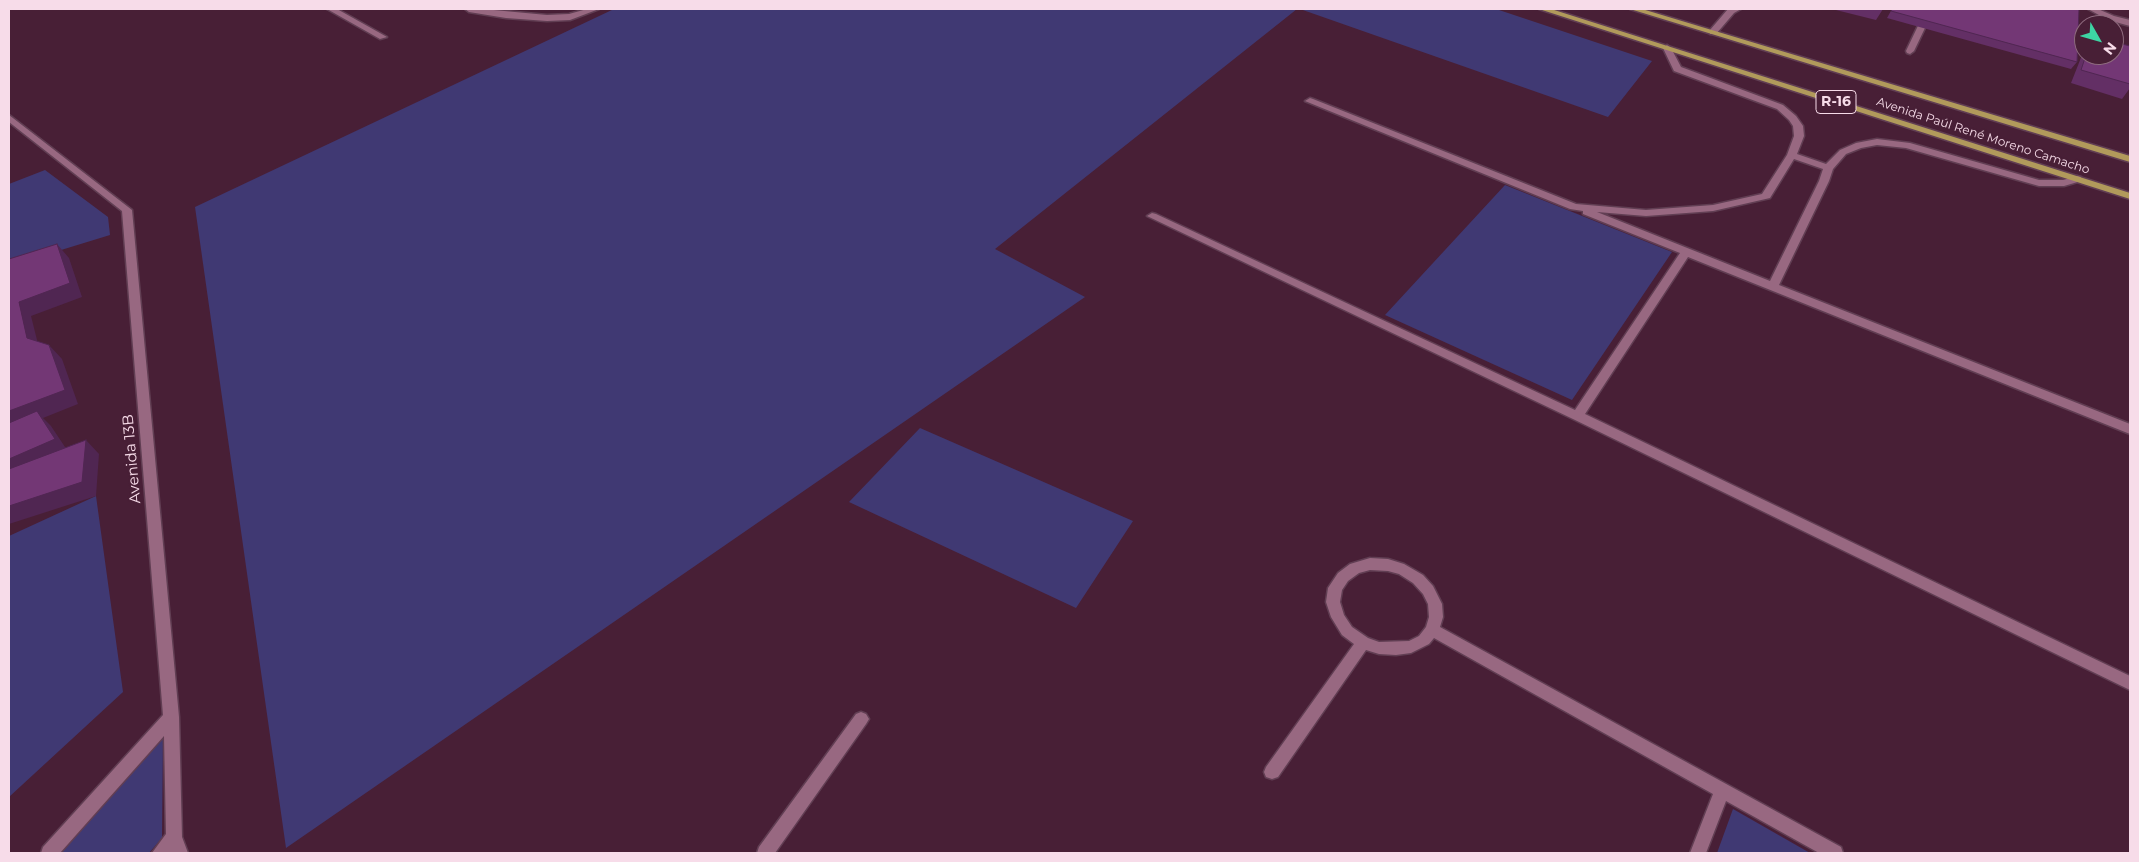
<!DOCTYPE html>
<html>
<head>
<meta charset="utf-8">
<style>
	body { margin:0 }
	#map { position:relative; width:2139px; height:862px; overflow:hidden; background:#481f36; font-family:Montserrat,sans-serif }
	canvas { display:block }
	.frame { position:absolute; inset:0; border:10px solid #f7dce9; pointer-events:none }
	.north { position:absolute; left:2074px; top:15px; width:50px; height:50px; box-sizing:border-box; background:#481f36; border:1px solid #8e6b7e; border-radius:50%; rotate:128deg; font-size:14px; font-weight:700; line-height:20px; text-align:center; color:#f7dce9 }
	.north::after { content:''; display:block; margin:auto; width:18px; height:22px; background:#3dd4a3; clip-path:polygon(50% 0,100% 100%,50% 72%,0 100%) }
</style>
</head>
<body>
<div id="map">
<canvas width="2139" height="862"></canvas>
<div class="frame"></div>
<div class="north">N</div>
</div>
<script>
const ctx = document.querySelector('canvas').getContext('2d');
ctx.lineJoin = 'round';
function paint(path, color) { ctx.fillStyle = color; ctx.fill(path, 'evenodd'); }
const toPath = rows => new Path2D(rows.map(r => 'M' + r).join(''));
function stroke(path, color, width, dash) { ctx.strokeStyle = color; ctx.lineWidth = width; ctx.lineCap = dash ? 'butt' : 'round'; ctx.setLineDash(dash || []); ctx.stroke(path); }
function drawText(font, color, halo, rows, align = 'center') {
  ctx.font = font + ' Montserrat,sans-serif'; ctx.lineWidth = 4; ctx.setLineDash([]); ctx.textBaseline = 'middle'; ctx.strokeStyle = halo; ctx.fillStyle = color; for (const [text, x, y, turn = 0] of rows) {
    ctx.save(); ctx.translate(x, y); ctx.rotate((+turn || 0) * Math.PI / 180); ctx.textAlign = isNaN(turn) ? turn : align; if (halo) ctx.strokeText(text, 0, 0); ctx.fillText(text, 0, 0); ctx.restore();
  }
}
const green = toPath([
	[614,9,1297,9,995,249,1085,297,286,848,195,207],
	[1300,9,1496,9,1652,61,1608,117],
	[45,170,108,217,110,235,9,266,9,184],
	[1505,185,1672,252,1572,400,1385,315],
	[920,428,1133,521,1076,608,849,502],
	[96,496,123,692,9,797,9,536],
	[163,736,162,838,149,853,59,853],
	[1733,809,1810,853,1717,853]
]);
const lane = toPath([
	[465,9,483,9,547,15,569,14,587,9,599,9,570,20,547,21,506,18,469,12,465,9],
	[1728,9,1741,9,1734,13,1716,34,1710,34,1710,30,1728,9],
	[1926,9,1934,9,1914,51,1910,54,1907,53,1906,51,1926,9],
	[2088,9,2098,9,2114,16,2130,20,2130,26,2108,20,2088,9]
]);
const street = toPath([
	[327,9,337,9,387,37,380,39,327,9],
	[1667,45,1671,48,1681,67,1783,105,1796,116,1803,126,1804,136,1797,154,1826,164,1840,150,1856,143,1877,139,1910,143,2039,180,2063,180,2077,176,2081,177,2081,181,2064,186,2039,186,1906,148,1877,145,1861,148,1846,154,1833,169,1829,181,1779,285,2130,424,2130,434,1688,257,1585,414,2130,676,2130,690,1573,419,1147,216,1152,213,1156,214,1575,410,1680,253,1583,214,1583,211,1570,209,1305,101,1310,98,1313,99,1576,204,1646,210,1713,205,1762,194,1787,155,1794,136,1793,126,1789,120,1777,109,1674,71,1663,48,1667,45],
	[1794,159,1823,169,1819,181,1770,281,1597,212,1646,216,1713,211,1770,198,1794,159],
	[9,115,132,210,179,717,182,837,188,853,152,853,166,834,164,736,60,853,41,853,43,847,163,715,122,211,9,122,9,115],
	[1370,558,1388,559,1404,564,1423,575,1433,586,1442,604,1443,617,1440,627,1841,847,1843,853,1819,853,1726,801,1706,853,1690,853,1713,794,1434,638,1429,644,1411,653,1396,655,1379,654,1366,650,1278,777,1272,779,1266,777,1264,772,1266,767,1354,644,1342,635,1331,617,1326,602,1328,588,1338,573,1350,564,1370,558],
	[1370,570,1388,571,1399,574,1413,583,1423,594,1428,604,1429,617,1426,627,1419,636,1409,641,1379,642,1368,638,1352,627,1344,615,1340,602,1342,590,1348,581,1359,573,1370,570],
	[861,712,866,714,869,719,866,724,775,853,757,853,759,847,856,714,861,712]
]);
const primary = toPath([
	[1539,9,1551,9,2130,193,2130,199,1539,9],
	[1630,9,1642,9,2130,156,2130,162,1630,9]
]);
const wall = toPath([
	[1832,9,1883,9,1876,20],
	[1892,9,2077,62,2071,69,1887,18],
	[2130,46,2130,88,2122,99,2071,83,2084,50,2084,55,2114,55]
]);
const shadedWall = toPath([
	[57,244,69,258,82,297,31,316,40,352,27,338,19,302],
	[49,345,62,359,78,404,43,418,51,426,69,453,9,479,9,411],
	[86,440,99,454,96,496,9,524,9,506]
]);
const building = toPath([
	[1892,9,2079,9,2077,62,1891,11,1892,9],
	[2114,42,2130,46,2130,84,2081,70,2086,55,2114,55,2114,42],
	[57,244,70,283,19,302,27,338,49,345,65,390,9,411,9,259,57,244],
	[37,411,55,439,9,459,9,423,37,411],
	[86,440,82,482,9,506,9,469,86,440]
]);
const farStreetnames = [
	["Avenida Paúl René Moreno Camacho",1983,136,18]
];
const shields = [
	[1836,102,40]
];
const shieldNames = [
	["R-16",1836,102]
];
const streetNames = [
	["Avenida 13B",132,459,-95]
];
paint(green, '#403973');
stroke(lane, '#613e53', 3);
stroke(street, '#613e53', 3);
stroke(primary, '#613e53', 3);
paint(lane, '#986881');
paint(street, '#986881');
paint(primary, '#b19a5b');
paint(wall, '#632f65');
paint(shadedWall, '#502652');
paint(building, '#733775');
stroke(building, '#502652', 1);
drawText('12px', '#f7dce9', '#481f36', farStreetnames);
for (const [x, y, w] of shields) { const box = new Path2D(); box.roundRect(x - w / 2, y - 11.5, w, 23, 4); ctx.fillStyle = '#481f36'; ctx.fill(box); stroke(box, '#f7dce9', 1); }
drawText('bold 14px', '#f7dce9', null, shieldNames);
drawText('15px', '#f7dce9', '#481f36', streetNames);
</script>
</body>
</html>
